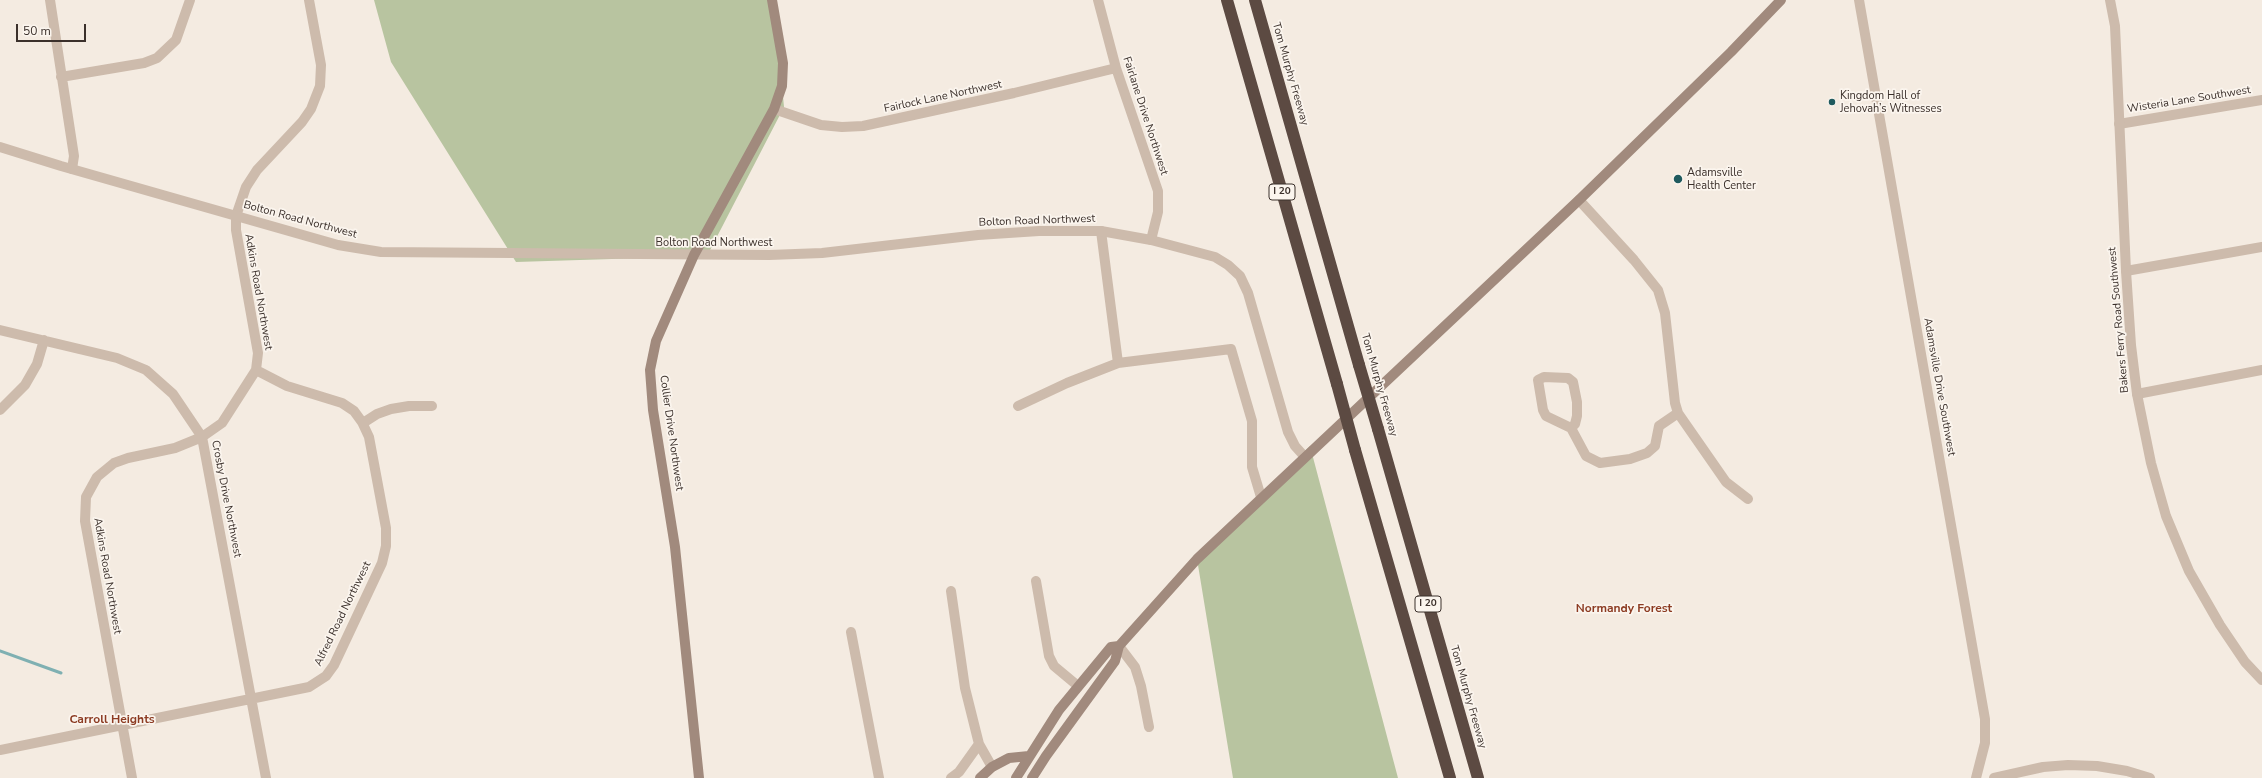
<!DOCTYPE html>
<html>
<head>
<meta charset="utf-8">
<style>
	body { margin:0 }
	#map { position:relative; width:2262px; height:778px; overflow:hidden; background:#f4ebe1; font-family:"Nunito Sans",sans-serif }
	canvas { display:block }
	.scale { position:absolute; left:16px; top:24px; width:70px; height:18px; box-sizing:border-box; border:2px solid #3b302b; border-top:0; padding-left:5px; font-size:12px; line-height:14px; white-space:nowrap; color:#3b302b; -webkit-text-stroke:3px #fbf5ee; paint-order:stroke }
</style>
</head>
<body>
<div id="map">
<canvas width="2262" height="778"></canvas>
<div class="scale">50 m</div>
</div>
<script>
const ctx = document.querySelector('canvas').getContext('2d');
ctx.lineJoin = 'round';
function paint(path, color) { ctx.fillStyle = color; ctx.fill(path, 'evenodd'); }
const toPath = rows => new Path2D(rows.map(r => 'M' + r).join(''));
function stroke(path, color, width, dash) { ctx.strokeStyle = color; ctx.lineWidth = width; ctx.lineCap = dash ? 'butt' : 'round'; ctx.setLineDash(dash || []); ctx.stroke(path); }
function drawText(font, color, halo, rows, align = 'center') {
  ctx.font = font + ' "Nunito Sans",sans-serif'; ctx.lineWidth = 3.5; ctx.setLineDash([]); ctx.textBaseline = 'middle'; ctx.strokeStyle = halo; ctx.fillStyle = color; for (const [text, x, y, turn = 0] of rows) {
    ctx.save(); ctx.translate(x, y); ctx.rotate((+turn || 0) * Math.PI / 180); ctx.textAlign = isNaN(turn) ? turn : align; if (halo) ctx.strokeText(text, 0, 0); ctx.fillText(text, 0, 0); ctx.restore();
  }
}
const green = toPath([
	[374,0,774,0,784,107,707,256,516,262,391,62],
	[1310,446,1398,778,1233,778,1197,559]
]);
const stream = toPath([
	[0,651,61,673]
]);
const minor = toPath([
	[50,0,74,156,72,169],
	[1098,0,1116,68,1158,191,1158,212,1151,240],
	[1859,0,1985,719,1985,743,1976,778],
	[61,77,144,63,157,58,176,40,190,0],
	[774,109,821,125,842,127,863,126,1014,93,1116,68],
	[2119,124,2262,100],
	[1579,200,1634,260,1658,290,1665,313,1675,403,1678,413,1726,482,1748,499],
	[1101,231,1118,363],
	[2126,271,2262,247],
	[0,330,117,358,146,370,173,394,202,437,266,778],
	[2137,394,2262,370],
	[1018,406,1067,383,1118,363,1231,349,1252,421,1252,467,1261,497],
	[0,410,25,385,37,364,44,340],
	[363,423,377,414,391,409,409,406,432,406],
	[1571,428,1575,424,1577,416,1577,402,1573,382,1568,378,1544,377,1538,380,1543,410,1546,416,1571,428,1586,456,1600,463,1630,459,1647,453,1655,446,1659,426,1678,413],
	[1036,581,1049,656,1054,666,1078,686],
	[951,591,965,688,979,744,992,767],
	[851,632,879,778],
	[1119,646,1135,667,1141,686,1149,727],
	[0,750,309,687,326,676,334,665,382,563,386,546,386,528,369,437,362,422,354,411,342,403,287,386,256,370],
	[132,778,85,521,86,497,97,477,114,463,128,458,175,448,202,437,222,423,256,370,258,353,236,230,236,216,246,187,257,170,302,122,311,109,320,86,321,65,309,0],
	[951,778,959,772,979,744],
	[1994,778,2043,767,2068,765,2097,766,2127,771,2150,778]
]);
const tertiary = toPath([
	[2110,0,2115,26,2126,271,2131,345,2137,394,2151,463,2166,516,2189,571,2220,625,2245,662,2262,680],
	[0,147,61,166,338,245,381,252,769,255,822,253,978,235,1039,231,1101,231,1151,240,1215,257,1228,265,1240,276,1248,293,1288,432,1295,446,1304,456]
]);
const secondary = toPath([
	[699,778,675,547,653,410,650,370,656,341,694,255,774,109,782,86,783,63,772,0],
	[980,778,992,767,1009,758,1029,756],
	[1016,778,1059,710,1111,647,1119,646],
	[1032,778,1046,756,1115,661,1119,646,1197,559,1579,200,1731,52,1781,0]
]);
const motorway = toPath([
	[1227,0,1337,384],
	[1255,0,1359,365],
	[1378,429,1478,778],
	[1355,450,1450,778]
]);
const motorwayBridge = toPath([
	[1359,365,1378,429],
	[1337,384,1355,450]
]);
const markers = [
	[1832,102,4,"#1f5a5e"],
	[1678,179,5,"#1f5a5e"]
];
const shields = [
	[1282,192,26],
	[1428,604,26]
];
const shieldNames = [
	["I 20",1282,192],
	["I 20",1428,604]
];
const streetNames = [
	["Tom Murphy Freeway",1290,74,74],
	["Fairlock Lane Northwest",943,97,-12],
	["Wisteria Lane Southwest",2189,100,-9],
	["Fairlane Drive Northwest",1145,116,72],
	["Bolton Road Northwest",300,220,15],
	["Bolton Road Northwest",1037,221,-2],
	["Bolton Road Northwest",714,243],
	["Adkins Road Northwest",258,292,80],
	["Bakers Ferry Road Southwest",2119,320,-95],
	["Tom Murphy Freeway",1379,385,74],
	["Adamsville Drive Southwest",1939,387,80],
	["Collier Drive Northwest",671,433,82],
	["Crosby Drive Northwest",226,499,79],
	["Adkins Road Northwest",107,576,80],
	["Alfred Road Northwest",343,614,-64],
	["Tom Murphy Freeway",1468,697,74]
];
const poiNames = [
	["Kingdom Hall of",1840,96],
	["Jehovah’s Witnesses",1840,109],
	["Adamsville",1687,173],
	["Health Center",1687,186]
];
const neighbourhoodNames = [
	["Normandy Forest",1624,609],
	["Carroll Heights",112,720]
];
paint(green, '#b8c4a0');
stroke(stream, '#7fb0b2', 3);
stroke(minor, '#cdbbac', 10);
stroke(tertiary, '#cdbbac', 10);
stroke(secondary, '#a18a7d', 10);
stroke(motorway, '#5c4a42', 12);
stroke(motorwayBridge, '#5c4a42', 12);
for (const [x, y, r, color] of markers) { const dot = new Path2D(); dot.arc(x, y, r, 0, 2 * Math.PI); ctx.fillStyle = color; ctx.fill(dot); stroke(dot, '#fbf5ee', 1.5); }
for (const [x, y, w] of shields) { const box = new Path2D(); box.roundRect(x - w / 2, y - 8, w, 16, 3); ctx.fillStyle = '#fbf5ee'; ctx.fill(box); stroke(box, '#3b302b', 1); }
drawText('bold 10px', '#3b302b', null, shieldNames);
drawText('11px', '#3b302b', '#fbf5ee', streetNames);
drawText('11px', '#3b302b', '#fbf5ee', poiNames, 'left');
drawText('bold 12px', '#8c3b22', '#fbf5ee', neighbourhoodNames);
</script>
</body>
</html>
